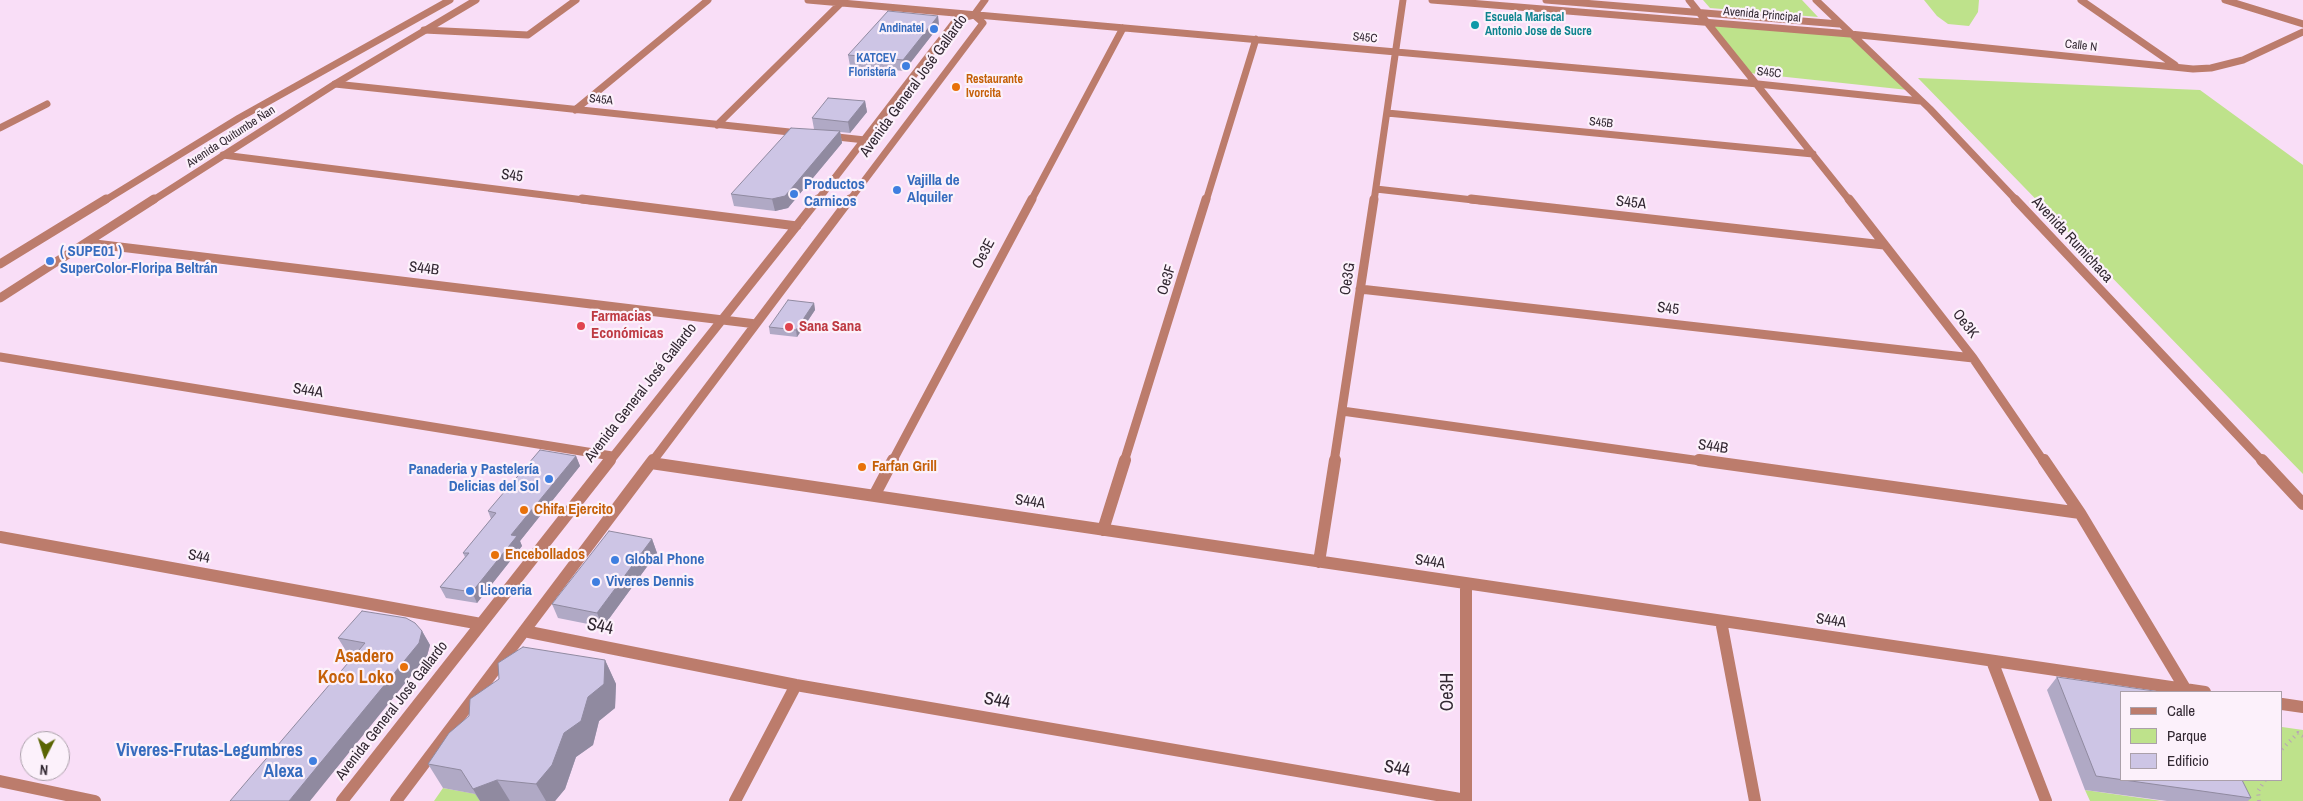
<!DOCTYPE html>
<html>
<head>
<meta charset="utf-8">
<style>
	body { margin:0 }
	#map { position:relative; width:2303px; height:801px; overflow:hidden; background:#f9def7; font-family:"Archivo Narrow",sans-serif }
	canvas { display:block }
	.legend { position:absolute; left:2120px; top:691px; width:162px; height:90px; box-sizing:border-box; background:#fcf1fb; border:1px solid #aba0aa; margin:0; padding:6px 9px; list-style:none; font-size:15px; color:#312731 }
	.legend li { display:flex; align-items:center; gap:10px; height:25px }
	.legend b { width:25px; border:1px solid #aba0aa }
	.north { position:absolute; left:20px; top:731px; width:50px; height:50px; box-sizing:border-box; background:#fcf1fb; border:1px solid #aba0aa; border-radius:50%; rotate:185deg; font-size:14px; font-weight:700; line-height:20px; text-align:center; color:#312731 }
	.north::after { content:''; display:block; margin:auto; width:18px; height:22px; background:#5a6402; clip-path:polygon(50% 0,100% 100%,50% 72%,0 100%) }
</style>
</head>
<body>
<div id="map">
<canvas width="2303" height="801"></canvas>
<ul class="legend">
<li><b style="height:6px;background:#bc7c6c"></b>Calle</li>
<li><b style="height:14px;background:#bee28b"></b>Parque</li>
<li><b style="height:14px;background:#cdc5e5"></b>Edificio</li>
</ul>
<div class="north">N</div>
</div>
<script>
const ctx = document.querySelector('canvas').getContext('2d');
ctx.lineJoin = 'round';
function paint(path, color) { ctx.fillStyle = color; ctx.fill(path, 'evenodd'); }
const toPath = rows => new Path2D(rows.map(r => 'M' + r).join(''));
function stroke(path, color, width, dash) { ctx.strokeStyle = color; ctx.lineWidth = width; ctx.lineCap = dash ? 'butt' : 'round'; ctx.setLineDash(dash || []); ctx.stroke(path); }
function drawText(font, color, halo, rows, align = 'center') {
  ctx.font = font + ' "Archivo Narrow",sans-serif'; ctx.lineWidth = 4.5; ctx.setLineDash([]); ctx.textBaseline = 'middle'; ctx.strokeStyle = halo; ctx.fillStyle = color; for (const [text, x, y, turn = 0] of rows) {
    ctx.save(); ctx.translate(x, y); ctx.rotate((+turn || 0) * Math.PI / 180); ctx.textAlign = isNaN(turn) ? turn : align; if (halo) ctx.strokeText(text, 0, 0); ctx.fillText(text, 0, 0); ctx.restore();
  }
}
const green = toPath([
	[1703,0,1802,0,1818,17,1710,8],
	[1924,0,1979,0,1978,12,1969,26,1948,24,1937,16],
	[1707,22,1850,34,1908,90,1749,73],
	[1918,78,2200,90,2303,165,2303,474],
	[2282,727,2303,730,2303,801,2233,801,2223,780,2282,780],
	[443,788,476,794,480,801,434,801],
	[2085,790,2162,801,2165,801,2090,801]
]);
const path = toPath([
	[2282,749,2298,733,2303,736],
	[2259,801,2258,791,2265,780]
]);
const minorFar2 = toPath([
	[808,0,1758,84,1920,101],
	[1432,0,1850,34,2193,69,2211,68,2243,60,2303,32],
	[1546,0,1839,24],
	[1689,0,1850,201],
	[1816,0,1930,109,2017,201],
	[2081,0,2175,65],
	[2225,0,2303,24],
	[424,30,528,35,576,0],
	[335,84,799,133],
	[575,110,708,0],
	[1387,113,1813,154],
	[717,125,841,3],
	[0,128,47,104],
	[828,136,865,140],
	[223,155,592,201],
	[1376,189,1482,201],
	[104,201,239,118,450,0],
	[817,201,957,19,974,15,985,0],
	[849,201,983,23,974,15],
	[1031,201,1123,28],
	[1206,201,1256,39],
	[1374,201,1403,0]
]);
const minorFar1 = toPath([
	[582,199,797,226],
	[1471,199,1884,245],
	[1849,199,1973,358,2044,462],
	[2015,199,2263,462],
	[87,243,756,324],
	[0,264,106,199],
	[1360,289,1973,358],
	[0,357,612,456],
	[1342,411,1708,462],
	[609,462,818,199],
	[652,462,850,199],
	[892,462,1032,199],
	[1124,462,1206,199],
	[1334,462,1374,199]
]);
const minor = toPath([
	[1699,460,2080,513],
	[2044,460,2080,513,2186,690],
	[2262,460,2303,504],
	[651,463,2205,692],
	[874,496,893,460],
	[1103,530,1125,460],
	[0,537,481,624],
	[1319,562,1335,460],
	[1466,583,1466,801],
	[1721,621,1755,801],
	[524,631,796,685,1466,800],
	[1992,661,2046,801],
	[2282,704,2303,707],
	[0,781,95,801],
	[342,801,610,460],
	[396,801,653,460],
	[735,801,796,685]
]);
const tertiaryFar1 = toPath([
	[152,201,335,84,476,0]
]);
const tertiary = toPath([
	[0,298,154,199]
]);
const wall = toPath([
	[938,16,939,26,904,71,850,66,848,55],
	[865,101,867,112,850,133,840,132,842,143,788,208,775,211,734,206,731,194,814,129,812,118],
	[814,303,815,310,797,337,770,334,769,327],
	[576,456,580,466,520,541,522,546,477,603,446,598,440,587,465,557,463,553,491,519,488,511],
	[652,539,657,553,603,627,558,618,552,604],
	[422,631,430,645,427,656,356,653,346,651,338,638],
	[605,660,616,684,615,708,599,721,593,745,576,757,565,789,555,801,480,801,475,794,443,788,428,764],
	[2057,677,2251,798,2248,801,2167,801,2085,790,2047,690]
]);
const shadedWall = toPath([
	[938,16,939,26,904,71,903,60],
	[865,101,867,112,850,133,848,122],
	[840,131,842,143,788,208,775,211,772,199],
	[814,303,815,310,797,337,796,330],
	[576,456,580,466,520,541,522,546,477,603,472,592,511,535],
	[652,539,657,553,603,627,597,613],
	[422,631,430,645,427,656,310,801,289,801],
	[605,660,616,684,615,708,599,721,593,745,576,757,565,789,555,801,546,801,536,784,564,733,588,697],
	[497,780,510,801,480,801,473,789]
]);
const building = toPath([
	[888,11,938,16,903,60,848,55,888,11],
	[828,98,865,101,848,122,812,118,828,98],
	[791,128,840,131,785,196,772,199,731,194,791,128],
	[788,300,814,303,796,330,769,327,788,300],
	[540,450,576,456,511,535,517,536,472,592,440,587,469,553,463,553,496,513,488,511,540,450],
	[609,531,652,539,597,613,552,604,609,531],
	[362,611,406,618,415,623,422,631,419,643,289,801,230,801,365,643,338,638,362,611],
	[523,647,605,660,604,684,588,697,581,721,564,733,552,765,536,784,497,780,473,789,461,770,428,764,449,733,469,716,470,699,499,679,498,663,523,647],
	[2057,677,2161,692,2122,692,2122,780,2242,780,2251,798,2096,776,2057,677]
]);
const markers = [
	[1475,25,5,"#0f9aa8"],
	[934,29,5,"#3f7fe0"],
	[906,66,5,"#3f7fe0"],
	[956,87,5,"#e8710a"],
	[897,190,5,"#3f7fe0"],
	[794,194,5,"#3f7fe0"],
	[50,261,5,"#3f7fe0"],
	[581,326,5,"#e0444e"],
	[789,327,5,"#e0444e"],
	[862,467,5,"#e8710a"],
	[549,479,5,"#3f7fe0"],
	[524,510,5,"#e8710a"],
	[495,555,5,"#e8710a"],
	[615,560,5,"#3f7fe0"],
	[596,582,5,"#3f7fe0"],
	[470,591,5,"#3f7fe0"],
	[404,667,5,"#e8710a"],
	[313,761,5,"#3f7fe0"]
];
const farStreetnames = [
	["Avenida Principal",1762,15,5],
	["S45C",1365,38,5],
	["Calle N",2081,46,6],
	["S45C",1769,73,6],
	["S45A",601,100,6],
	["S45B",1601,123,6],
	["Avenida Quitumbe Ñan",231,137,-33]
];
const farCulturenames = [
	["Escuela Mariscal",1485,18],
	["Antonio Jose de Sucre",1485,32]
];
const farShopnames = [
	["Andinatel",924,29],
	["KATCEV",896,59],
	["Floristería",896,73]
];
const farFoodnames = [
	["Restaurante",966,80],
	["Ivorcita",966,94]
];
const streetNames = [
	["Avenida General José Gallardo",914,86,-54],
	["S45",512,176,7],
	["S45A",1631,203,6],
	["Avenida Rumichaca",2072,240,47],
	["Oe3E",984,254,-62],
	["S44B",424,269,7],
	["Oe3G",1348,279,-81],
	["Oe3F",1167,280,-73],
	["S45",1668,309,6],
	["Oe3K",1965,324,52],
	["S44A",308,391,9],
	["Avenida General José Gallardo",641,393,-52],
	["S44B",1713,447,8],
	["S44A",1030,502,8],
	["S44",199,557,10],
	["S44A",1430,562,8],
	["S44A",1831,621,8],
	["Avenida General José Gallardo",392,711,-52]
];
const shopNames = [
	["Vajilla de",907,181],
	["Alquiler",907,198],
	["Productos",804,185],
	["Carnicos",804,202],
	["( SUPE01 )",60,252],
	["SuperColor-Floripa Beltrán",60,269],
	["Panaderia y Pastelería",539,470,"right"],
	["Delicias del Sol",539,487,"right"],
	["Global Phone",625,560],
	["Viveres Dennis",606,582],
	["Licoreria",480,591]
];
const healthNames = [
	["Farmacias",591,317],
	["Económicas",591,334],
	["Sana Sana",799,327]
];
const foodNames = [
	["Farfan Grill",872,467],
	["Chifa Ejercito",534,510],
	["Encebollados",505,555]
];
const nearStreetnames = [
	["S44",600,627,11],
	["Oe3H",1448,692,-90],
	["S44",997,701,10],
	["S44",1397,769,10]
];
const nearFoodnames = [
	["Asadero",394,657],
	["Koco Loko",394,678]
];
const nearShopnames = [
	["Viveres-Frutas-Legumbres",303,751],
	["Alexa",303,772]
];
paint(green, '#bee28b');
stroke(path, '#b8a2b6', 4, [1, 4.5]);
stroke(minorFar2, '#bc7c6c', 7);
stroke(minorFar1, '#bc7c6c', 9);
stroke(minor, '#bc7c6c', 12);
stroke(tertiaryFar1, '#bc7c6c', 7);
stroke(tertiary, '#bc7c6c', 9);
paint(wall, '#b0a9c5');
paint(shadedWall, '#908aa0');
paint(building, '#cdc5e5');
stroke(building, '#908aa0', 1);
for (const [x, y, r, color] of markers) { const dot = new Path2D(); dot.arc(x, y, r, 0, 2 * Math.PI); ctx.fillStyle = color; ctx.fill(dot); stroke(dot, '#fcf1fb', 2); }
drawText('12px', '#312731', '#fcf1fb', farStreetnames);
drawText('bold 12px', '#0d838f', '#fcf1fb', farCulturenames, 'left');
drawText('bold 12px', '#366cbe', '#fcf1fb', farShopnames, 'right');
drawText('bold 12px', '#c56008', '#fcf1fb', farFoodnames, 'left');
drawText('15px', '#312731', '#fcf1fb', streetNames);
drawText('bold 15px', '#366cbe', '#fcf1fb', shopNames, 'left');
drawText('bold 15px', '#be3a42', '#fcf1fb', healthNames, 'left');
drawText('bold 15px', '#c56008', '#fcf1fb', foodNames, 'left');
drawText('18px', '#312731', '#fcf1fb', nearStreetnames);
drawText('bold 18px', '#c56008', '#fcf1fb', nearFoodnames, 'right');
drawText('bold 18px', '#366cbe', '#fcf1fb', nearShopnames, 'right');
</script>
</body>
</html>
